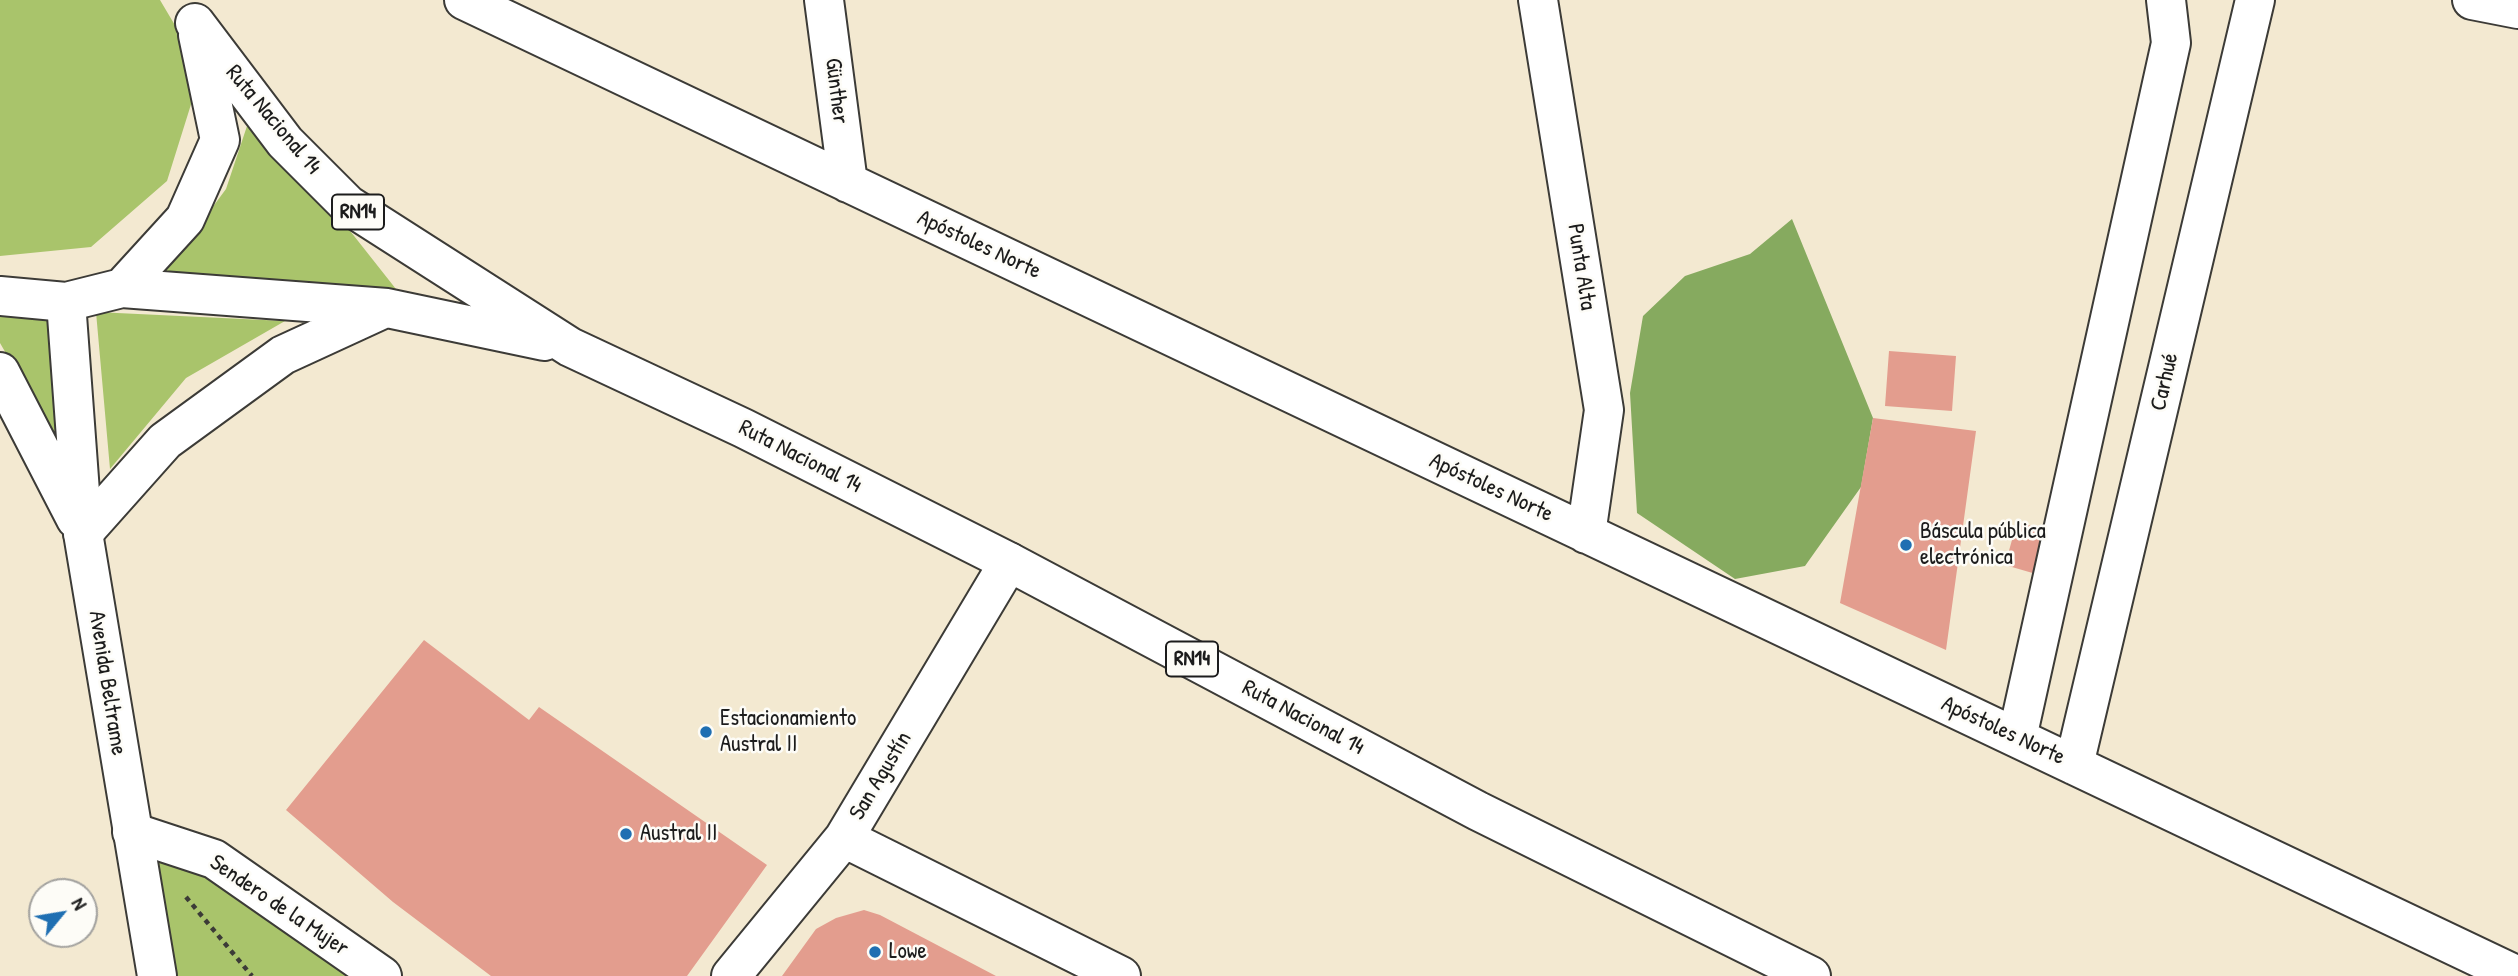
<!DOCTYPE html>
<html>
<head>
<meta charset="utf-8">
<style>
	body { margin:0 }
	#map { position:relative; width:2518px; height:976px; overflow:hidden; background:#f3e9d1; font-family:"Patrick Hand",sans-serif }
	canvas { display:block }
	.north { position:absolute; left:28px; top:878px; width:70px; height:70px; box-sizing:border-box; background:#fdfcf7; border:2px solid #a3a29f; border-radius:50%; rotate:60deg; font-size:19px; font-weight:700; line-height:28px; text-align:center; color:#1c1c1c }
	.north::after { content:''; display:block; margin:auto; width:24px; height:32px; background:#1f6fb2; clip-path:polygon(50% 0,100% 100%,50% 72%,0 100%) }
</style>
</head>
<body>
<div id="map">
<canvas width="2518" height="976"></canvas>
<div class="north">N</div>
</div>
<script>
const ctx = document.querySelector('canvas').getContext('2d');
ctx.lineJoin = 'round';
function paint(path, color) { ctx.fillStyle = color; ctx.fill(path, 'evenodd'); }
const toPath = rows => new Path2D(rows.map(r => 'M' + r).join(''));
function stroke(path, color, width, dash) { ctx.strokeStyle = color; ctx.lineWidth = width; ctx.lineCap = dash ? 'butt' : 'round'; ctx.setLineDash(dash || []); ctx.stroke(path); }
function drawText(font, color, halo, rows, align = 'center') {
  ctx.font = font + ' "Patrick Hand",sans-serif'; ctx.lineWidth = 5; ctx.setLineDash([]); ctx.textBaseline = 'middle'; ctx.strokeStyle = halo; ctx.fillStyle = color; for (const [text, x, y, turn = 0] of rows) {
    ctx.save(); ctx.translate(x, y); ctx.rotate((+turn || 0) * Math.PI / 180); ctx.textAlign = isNaN(turn) ? turn : align; if (halo) ctx.strokeText(text, 0, 0); ctx.fillText(text, 0, 0); ctx.restore();
  }
}
const green = toPath([
	[0,0,160,0,176,27,193,98,167,181,91,247,0,256],
	[253,108,407,303,163,274,226,189],
	[96,312,285,321,186,378,110,469],
	[0,315,53,315,63,452,0,343],
	[132,832,382,976,157,976]
]);
const forest = toPath([
	[1792,219,1873,418,1861,487,1805,566,1735,579,1637,513,1630,393,1643,316,1685,276,1750,254]
]);
const building = toPath([
	[1889,351,1956,356,1952,411,1885,406],
	[1873,418,1976,431,1946,650,1840,603],
	[2017,522,2048,530,2036,574,2005,565],
	[424,640,529,720,539,707,767,865,687,976,491,976,393,902,286,810],
	[864,910,880,915,996,976,782,976,816,929,836,918]
]);
const path = toPath([
	[186,897,252,976]
]);
const minor = toPath([
	[464,0,2518,976],
	[824,0,848,183],
	[1538,0,1604,410,1586,534],
	[2472,0,2518,9],
	[2017,738,2171,43,2166,0],
	[2074,765,2255,0],
	[132,832,214,859,382,976],
	[844,838,1121,976],
	[731,976,844,838,1009,562]
]);
const major = toPath([
	[66,302,83,533,157,976],
	[0,372,76,519]
]);
const highway = toPath([
	[195,23,285,142,348,205,570,347,743,428,1009,562,1478,811,1811,976],
	[122,288,185,219,220,140,198,35],
	[0,296,66,302,122,288,387,308,544,341],
	[83,533,165,441,283,355,383,309]
]);
const markers = [
	[1906,545,7,"#1f6fb2"],
	[706,732,7,"#1f6fb2"],
	[626,834,7,"#1f6fb2"],
	[875,952,7,"#1f6fb2"]
];
const shields = [
	[358,212,52],
	[1192,659,52]
];
const shieldNames = [
	["RN14",358,212],
	["RN14",1192,659]
];
const streetNames = [
	["Günther",836,91,83],
	["Ruta Nacional 14",273,120,50],
	["Apóstoles Norte",979,245,25],
	["Punta Alta",1581,267,81],
	["Carhué",2165,382,-77],
	["Ruta Nacional 14",800,457,27],
	["Apóstoles Norte",1491,488,25],
	["Avenida Beltrame",107,683,81],
	["Ruta Nacional 14",1303,718,28],
	["Apóstoles Norte",2003,731,25],
	["San Agustín",881,776,-59],
	["Sendero de la Mujer",279,906,34]
];
const poiNames = [
	["Báscula pública",1920,532],
	["electrónica",1920,558],
	["Estacionamiento",720,719],
	["Austral II",720,745],
	["Austral II",640,834],
	["Lowe",889,952]
];
paint(green, '#a9c46b');
paint(forest, '#86aa5f');
paint(building, '#e39d8e');
stroke(minor, '#3c3b37', 42);
stroke(major, '#3c3b37', 42);
stroke(highway, '#3c3b37', 42);
stroke(path, '#3c3b37', 4.5, [5, 5]);
stroke(minor, '#fff', 38);
stroke(major, '#fff', 38);
stroke(highway, '#fff', 38);
for (const [x, y, r, color] of markers) { const dot = new Path2D(); dot.arc(x, y, r, 0, 2 * Math.PI); ctx.fillStyle = color; ctx.fill(dot); stroke(dot, '#fdfcf7', 2.5); }
for (const [x, y, w] of shields) { const box = new Path2D(); box.roundRect(x - w / 2, y - 17.5, w, 35, 5); ctx.fillStyle = '#fdfcf7'; ctx.fill(box); stroke(box, '#1c1c1c', 2); }
drawText('bold 21px', '#1c1c1c', null, shieldNames);
drawText('23px', '#1c1c1c', '#fdfcf7', streetNames);
drawText('23px', '#1c1c1c', '#fdfcf7', poiNames, 'left');
</script>
</body>
</html>
